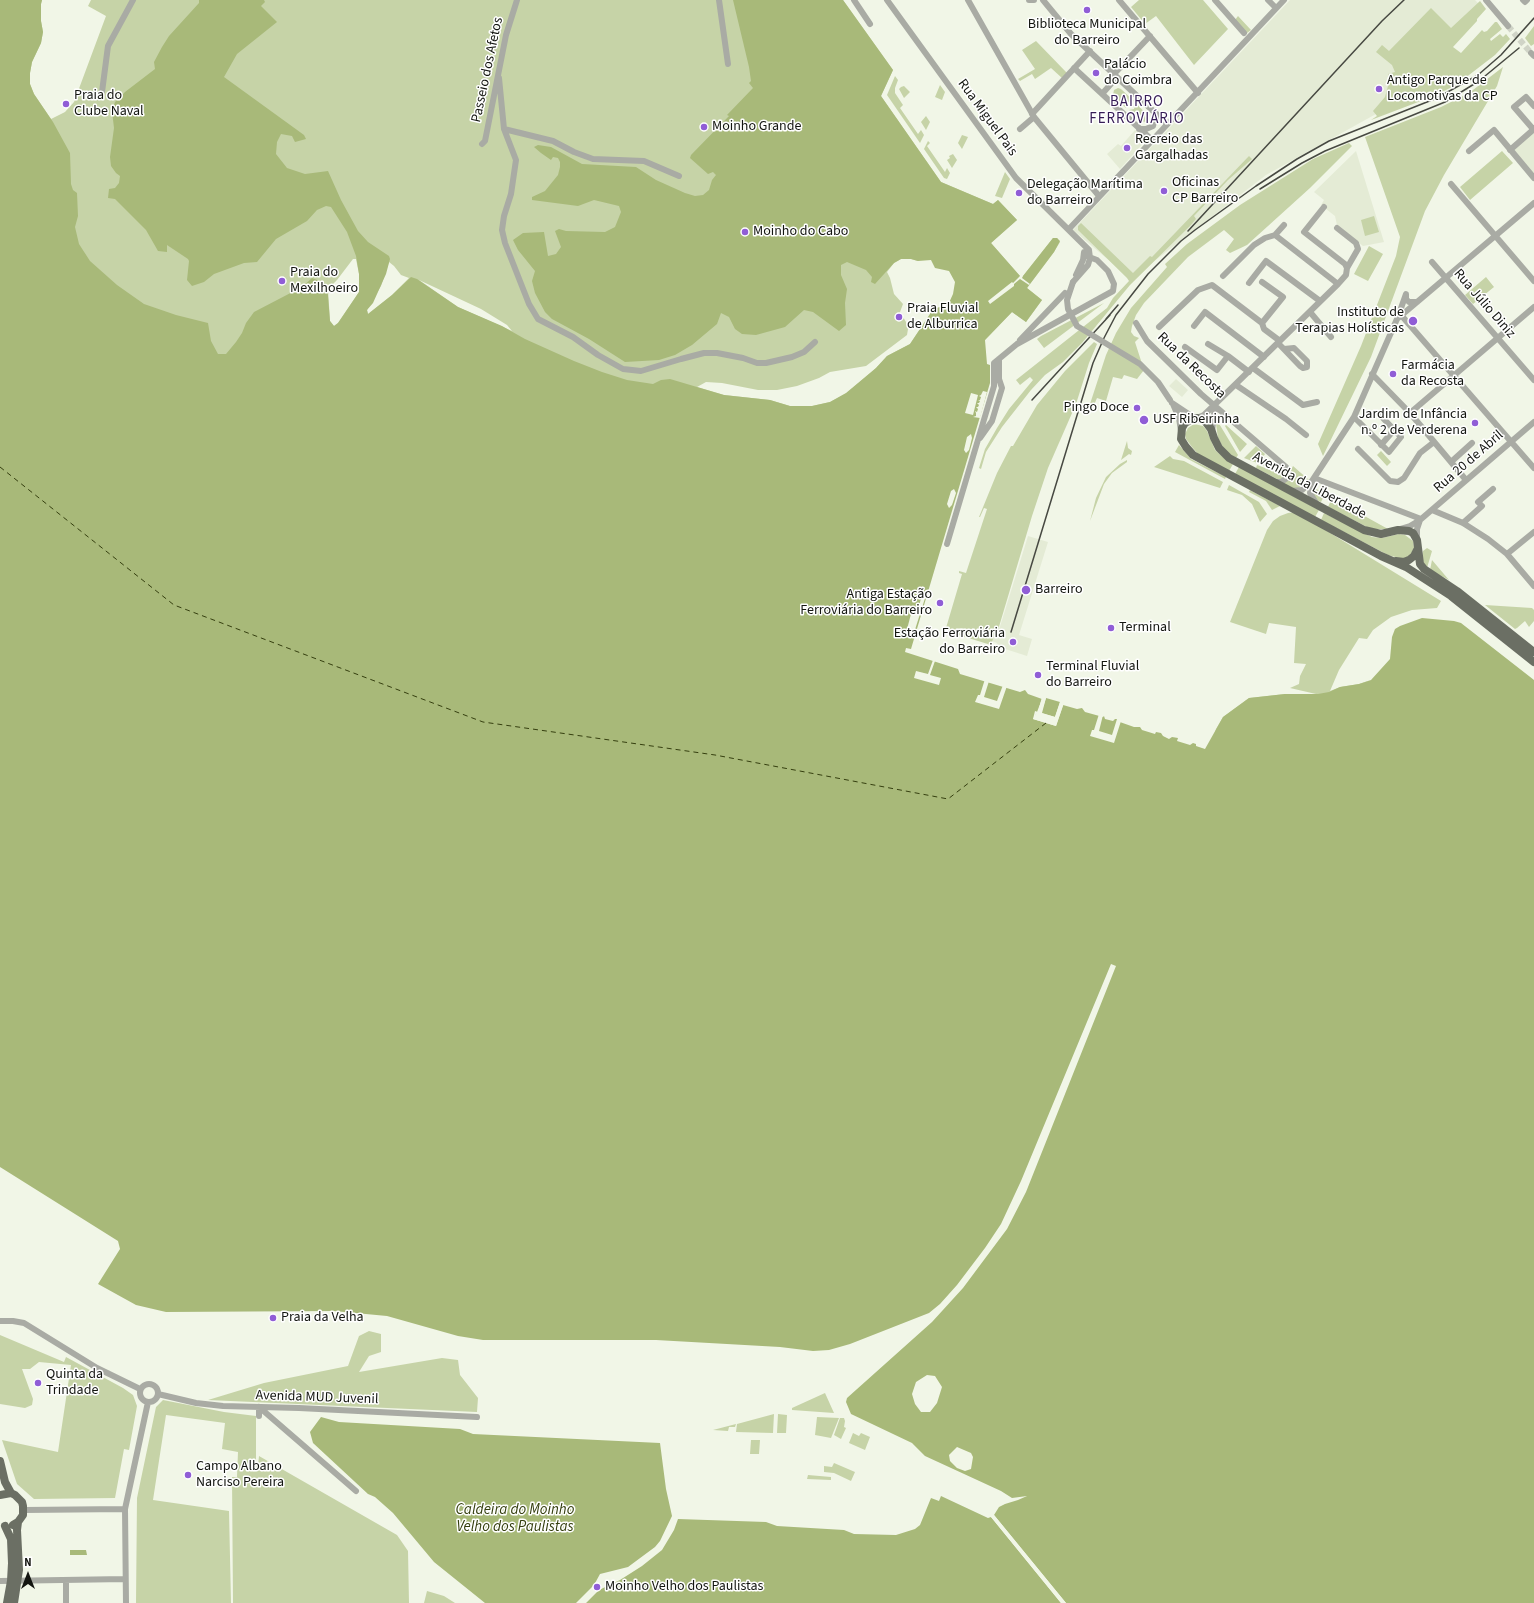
<!DOCTYPE html>
<html>
<head>
<meta charset="utf-8">
<style>
	body { margin:0 }
	#map { position:relative; width:1534px; height:1603px; overflow:hidden; background:#f1f6e7; font-family:"Source Sans 3",sans-serif }
	canvas { display:block }
	.north { position:absolute; left:8px; top:1555px; width:40px; height:40px; -webkit-text-stroke:3px #fff; paint-order:stroke; rotate:0deg; font-size:11px; font-weight:700; line-height:16px; text-align:center; color:#131510 }
	.north::after { content:''; display:block; margin:auto; width:14px; height:18px; background:#131510; clip-path:polygon(50% 0,100% 100%,50% 72%,0 100%) }
</style>
</head>
<body>
<div id="map">
<canvas width="1534" height="1603"></canvas>
<div class="north">N</div>
</div>
<script>
const ctx = document.querySelector('canvas').getContext('2d');
ctx.lineJoin = 'round';
function paint(path, color) { ctx.fillStyle = color; ctx.fill(path, 'evenodd'); }
const toPath = rows => new Path2D(rows.map(r => 'M' + r).join(''));
function stroke(path, color, width, dash) { ctx.strokeStyle = color; ctx.lineWidth = width; ctx.lineCap = dash ? 'butt' : 'round'; ctx.setLineDash(dash || []); ctx.stroke(path); }
function drawText(font, color, halo, rows, align = 'center') {
  ctx.font = font + ' "Source Sans 3",sans-serif'; ctx.lineWidth = 3; ctx.setLineDash([]); ctx.textBaseline = 'middle'; ctx.strokeStyle = halo; ctx.fillStyle = color; for (const [text, x, y, turn = 0] of rows) {
    ctx.save(); ctx.translate(x, y); ctx.rotate((+turn || 0) * Math.PI / 180); ctx.textAlign = isNaN(turn) ? turn : align; if (halo) ctx.strokeText(text, 0, 0); ctx.fillText(text, 0, 0); ctx.restore();
  }
}
const built = toPath([
	[1290,0,1475,0,1482,7,1394,104,1266,175,1131,279,1073,230],
	[1135,130,1146,140,1120,169,1107,154,1118,144,1121,146],
	[1534,130,1534,174,1513,150],
	[1356,151,1384,242,1363,246,1337,225,1335,216,1321,205,1324,200,1314,192],
	[1176,379,1188,390,1182,397,1169,386],
	[1028,536,1048,542,1019,635,1032,639,1027,656,996,646,997,643,992,641,995,633,998,633]
]);
const green = toPath([
	[0,0,42,0,41,4,41,21,43,32,41,43,32,62,30,73,30,84,34,94,51,119,65,112,74,102,106,16,88,6,91,0,843,0,893,70,881,96,941,182,993,204,998,200,1017,220,991,243,1020,276,1023,276,1053,238,1057,238,1060,242,1054,252,1027,288,1042,300,1026,322,1012,312,985,340,979,262,917,258,918,261,911,259,901,259,894,263,887,272,890,278,894,294,903,304,900,312,906,322,908,329,907,335,866,366,830,372,819,378,797,386,777,390,758,390,722,383,706,382,697,387,724,395,770,400,790,406,812,406,830,402,847,393,876,368,887,356,910,344,932,311,936,308,890,410,363,422,81,293],
	[353,259,356,259,359,274,359,292,338,323,334,326,330,321,328,289,337,280],
	[389,262,394,266,401,275,409,278,392,295,368,314,367,310,381,286],
	[419,280,481,309,507,325,512,331,458,307],
	[1139,0,1203,0,1228,29,1194,65,1156,16,1145,24,1131,7],
	[1480,1,1486,9,1477,19,1477,21,1453,47,1461,53,1482,30,1484,32,1487,31,1495,22,1497,22,1502,29,1490,39,1491,41,1500,34,1503,37,1506,34,1510,39,1495,55,1456,85,1434,96,1371,120,1377,116,1373,111,1385,97,1388,86,1388,74,1395,72,1392,65,1376,52,1382,45,1389,51,1431,8,1451,28],
	[1238,16,1251,30,1247,33,1235,20],
	[1534,26,1534,44,1531,46,1525,38],
	[1036,41,1067,73,1062,78,1051,68,1035,79,1032,74,1020,81,1018,79,1035,69,1022,50],
	[1503,67,1497,86,1444,175,1425,211,1371,357,1323,456,1318,444,1361,346,1396,256,1400,237,1365,137,1441,107,1469,93],
	[895,76,898,80,895,88,895,93,903,105,900,108,918,134,921,130,924,135,920,143,887,95],
	[940,85,945,92,942,100,935,97],
	[904,86,910,92,904,98,899,89,901,87],
	[1118,88,1121,89,1134,101,1128,102,1126,108,1113,95,1114,90],
	[1136,103,1148,116,1149,120,1146,122,1141,121,1129,110,1134,109],
	[926,116,930,122,926,130,921,122],
	[962,135,968,137,962,149,958,143],
	[928,141,930,143,927,146,945,172,947,168,950,173,947,179,944,178,924,149],
	[1349,143,1352,146,1310,188,1247,245,1230,253,1226,250,1234,239,1224,230,1188,257,1144,303,1136,315,1132,326,1131,332,1134,336,1139,338,1135,342,1144,370,1137,379,1124,375,1122,379,1113,377,1106,401,1097,398,1094,405,1090,404,1106,355,1116,333,1131,308,1167,267,1165,264,1187,244,1240,205,1313,159],
	[1502,151,1513,163,1470,200,1460,187],
	[953,154,957,160,952,168,947,160,950,158,949,156],
	[1249,156,1252,159,1228,180,1194,216,1196,219,1190,226,1130,285,1082,343,1063,362,1045,375,1031,390,1002,427,986,452,981,469,979,468,985,449,997,428,1009,409,1033,380,1030,377,1020,385,1016,380,1107,308,1113,298,1129,281,1127,278,1078,230,1078,226,1081,223,1133,273,1150,256,1152,257],
	[1005,172,1010,179,1002,198,995,196],
	[1374,216,1379,232,1365,236,1361,220],
	[1369,246,1383,254,1368,281,1354,274],
	[1486,277,1494,287,1473,304,1465,295],
	[1104,303,1044,348,1037,339,1041,336],
	[1094,342,1097,344,1089,363,1076,404,1048,468,1032,516,998,630,995,633,991,645,949,632,946,628,962,574,959,573,959,571,966,573,987,509,984,508,980,517,979,517,997,473,1011,446,1013,446,1037,405,1065,371],
	[1215,417,1238,455,1236,458,1225,451,1218,438],
	[1194,424,1203,426,1207,431,1215,450,1224,458,1233,464,1229,471,1198,454,1192,447,1186,439,1185,434,1188,428],
	[1226,425,1247,444,1240,452,1225,426],
	[1127,441,1128,448,1132,451,1131,455,1129,454,1121,460],
	[1179,445,1191,459,1226,477,1225,479,1175,452],
	[1256,446,1265,454,1263,457,1276,470,1244,458],
	[1381,451,1391,462,1387,466,1377,455],
	[1170,456,1173,459,1184,461,1223,482,1220,488,1154,467],
	[1127,460,1127,462,1112,473,1104,484,1090,521,1096,498,1106,477,1120,464],
	[1257,465,1286,476,1279,480,1256,468],
	[1293,466,1309,480,1304,486,1295,489,1284,484],
	[1239,467,1319,510,1315,517,1235,474],
	[1229,485,1259,502,1267,514,1260,522,1252,504,1242,495,1227,490],
	[1313,487,1325,494,1321,502,1316,500,1313,496],
	[1250,490,1280,506,1272,510,1266,501,1249,492],
	[1332,498,1388,529,1371,529,1328,507],
	[1296,512,1441,601,1437,608,1412,610,1391,617,1373,630,1367,639,1359,638,1339,670,1330,691,1340,687,1359,684,1371,680,1211,745,1216,729,1223,717,1249,698,1285,694,1316,694,1290,688,1299,684,1300,676,1306,664,1294,663,1296,627,1269,623,1266,634,1230,622,1267,530,1273,521,1280,516,1288,513],
	[1324,513,1372,537,1382,538,1399,534,1405,535,1413,541,1414,548,1411,554,1406,558,1399,558,1388,555,1321,520],
	[1427,548,1432,551,1427,568,1424,565,1422,556,1423,551],
	[1432,560,1449,580,1430,570],
	[1485,605,1532,608,1534,610,1534,621,1529,627,1525,621,1517,628,1515,629],
	[369,1331,381,1334,381,1352,369,1356,359,1372,442,1358,458,1360,460,1375,478,1398,477,1412,208,1400,264,1383,348,1366,359,1336],
	[0,1335,64,1362,66,1357,123,1388,133,1395,137,1406,129,1450,124,1449,115,1498,34,1499,17,1484,2,1440,58,1452,71,1365,39,1362,30,1369,22,1369,33,1399,32,1405,25,1408,0,1404],
	[825,1393,834,1413,792,1410,792,1408],
	[163,1400,224,1412,256,1416,256,1465,258,1466,259,1456,397,1535,408,1551,409,1603,233,1603,232,1477,237,1477,238,1452,222,1449,225,1423,166,1415,153,1500,229,1511,231,1603,136,1603,137,1498,156,1407],
	[774,1414,773,1433,736,1432,737,1424],
	[778,1414,787,1415,786,1433,777,1433],
	[817,1417,839,1418,831,1438,815,1435],
	[840,1418,844,1418,845,1421,844,1427,846,1428,841,1439,834,1435],
	[736,1424,735,1427,729,1427,728,1431,713,1430],
	[853,1433,859,1436,861,1433,870,1437,865,1450,849,1443],
	[751,1440,760,1440,759,1454,750,1454],
	[834,1463,855,1472,851,1481,834,1473,824,1472,824,1466,832,1467],
	[808,1475,831,1477,831,1480,807,1479],
	[427,1591,444,1596,455,1603,424,1603]
]);
const water = toPath([
	[0,0,42,0,41,4,41,21,43,32,41,43,32,62,30,73,30,84,34,94,53,122,70,153,71,184,73,190,77,193,78,216,75,227,79,244,90,261,117,285,144,304,176,315,208,323,211,341,218,354,226,354,236,342,242,333,246,323,254,312,302,287,312,278,327,284,330,321,334,326,338,323,359,292,359,274,356,256,347,232,331,207,326,206,317,210,307,221,276,239,257,262,244,263,214,274,204,282,192,286,187,280,189,261,188,259,167,245,167,252,158,251,146,230,115,199,108,198,109,189,115,188,119,183,120,176,116,173,111,166,110,157,114,128,112,111,115,102,125,92,155,69,154,62,162,47,169,36,199,3,199,0,264,0,265,2,261,6,277,22,237,54,224,77,304,135,306,139,295,142,292,136,281,134,277,142,276,154,287,168,305,174,328,171,341,200,358,231,368,242,389,256,390,259,386,274,373,303,367,310,368,314,392,295,411,277,417,279,458,307,502,326,525,339,574,361,602,372,627,380,653,384,661,380,670,379,724,395,770,400,790,406,812,406,830,402,846,393,876,368,887,356,910,344,932,311,936,308,948,305,953,294,955,282,949,271,935,268,931,260,918,261,911,259,901,259,894,263,875,284,871,282,872,277,866,270,847,262,841,265,841,275,847,289,845,303,846,325,839,331,813,312,804,310,785,327,756,335,742,334,735,329,729,317,721,313,717,324,692,345,675,355,659,360,625,362,589,339,552,319,545,312,535,293,532,281,535,271,518,250,513,240,523,233,544,232,548,256,556,254,561,247,555,231,559,229,566,231,605,232,615,227,621,212,619,206,594,200,578,206,532,200,532,197,545,191,558,175,560,167,560,162,558,158,553,157,551,160,541,153,534,147,538,145,551,147,582,164,636,167,656,180,685,193,695,196,703,195,709,190,712,180,716,175,713,172,708,174,690,158,691,155,729,116,727,115,753,88,749,83,751,81,749,67,733,0,843,0,893,70,881,96,941,182,993,204,998,200,1017,220,991,243,1020,276,1023,276,1053,238,1057,238,1060,241,1054,252,1027,288,1042,300,1026,322,1012,312,985,340,987,364,990,365,990,383,911,649,906,648,905,652,958,669,960,674,1020,692,1025,690,1028,694,1042,699,1037,712,1033,719,1056,726,1063,705,1077,709,1082,708,1085,712,1103,717,1104,716,1105,719,1113,721,1115,719,1117,719,1117,721,1134,727,1140,727,1142,730,1155,734,1156,732,1161,733,1163,736,1169,739,1172,737,1178,738,1177,741,1190,745,1193,743,1196,744,1196,746,1205,749,1223,717,1249,698,1285,694,1318,694,1329,692,1340,687,1359,684,1371,680,1390,659,1392,637,1395,629,1400,626,1422,618,1454,621,1461,623,1534,680,1534,1603,1066,1603,994,1515,999,1507,1005,1504,1018,1500,1027,1496,1012,1498,1001,1491,925,1456,912,1443,851,1414,846,1402,847,1398,932,1322,963,1288,1007,1229,1026,1192,1116,966,1111,964,1021,1181,1001,1224,985,1248,957,1285,940,1304,929,1313,850,1344,829,1350,813,1351,780,1347,656,1340,483,1340,458,1336,387,1316,334,1311,166,1312,136,1305,98,1284,120,1249,118,1241,0,1167],
	[927,1375,935,1376,942,1387,937,1403,930,1412,921,1412,915,1404,912,1394,916,1382],
	[957,1447,971,1453,973,1457,971,1469,965,1471,957,1468,950,1461,949,1455],
	[1046,698,1060,702,1055,717,1041,713],
	[321,1417,339,1422,460,1429,473,1434,660,1443,666,1489,672,1516,660,1541,655,1547,628,1567,600,1574,594,1585,576,1603,485,1603,434,1562,393,1513,375,1497,368,1494,313,1443,310,1432],
	[941,1496,988,1518,991,1517,1061,1603,586,1603,599,1590,620,1580,642,1566,662,1550,674,1530,678,1519,766,1522,777,1526,844,1530,854,1534,896,1535,915,1529,920,1525,931,1498,939,1501],
	[70,1550,86,1550,87,1555,70,1555]
]);
const pier = toPath([
	[1020,276,1023,276,1022,278,1030,284,1029,285,1020,279,1014,284,1014,286,990,304,988,301,1012,282,1013,283],
	[983,391,987,392,980,418,973,417,976,416,976,413,975,411,977,412,978,409,976,407,978,407,979,405,977,403,979,403,980,401,978,400,980,400,981,397,979,396,981,395],
	[971,393,978,395,973,415,965,413],
	[971,434,972,438,969,450,966,453,964,450,967,437],
	[954,489,956,493,952,505,949,508,947,504,951,491],
	[926,595,913,636,909,636,906,633,911,614,917,615,921,598,923,599],
	[933,660,935,661,930,675,941,678,939,685,914,678,916,671,928,674],
	[985,679,989,681,984,697,997,701,1003,685,1007,686,999,709,975,702,978,695,980,695],
	[1042,697,1044,699,1039,713,1036,714,1035,718,1046,721,1055,724,1061,704,1064,703,1056,726,1033,719,1035,711,1038,712],
	[1044,697,1046,698,1042,713,1055,717,1060,702,1062,702,1056,719,1040,714],
	[1099,714,1103,715,1099,731,1112,735,1117,719,1121,721,1114,743,1090,736,1092,730,1094,730],
	[992,1513,994,1515,1066,1603,1061,1603,991,1517,990,1515]
]);
const ferry = toPath([
	[0,467,174,605,483,722,715,755,948,799,1046,723]
]);
const minorTunnel = toPath([
	[1508,26,1531,53]
]);
const minor = toPath([
	[719,0,728,64],
	[854,0,870,24],
	[887,0,1016,178,1089,250,1090,258,1088,265,1073,282],
	[968,0,1034,117,1099,196],
	[1029,0,1034,0],
	[1043,0,1071,34,1167,124],
	[1119,0,1198,93],
	[1215,0,1244,33],
	[1268,0,1276,8],
	[1486,0,1508,26],
	[1523,0,1525,2,1527,0],
	[1531,53,1534,56],
	[1074,68,1152,140],
	[1114,74,1150,36],
	[499,78,504,129,516,160,511,194,504,216,502,230,505,243,529,304,538,319,573,337,598,355,623,369,641,371,681,359,704,353,717,353,743,358,757,363,766,363,792,357,804,352,815,342],
	[102,92,108,46,133,0],
	[1102,94,1117,77],
	[1032,114,1090,51],
	[504,129,553,141,574,152,593,159,644,161,679,176],
	[1020,129,1034,117],
	[1139,129,1146,129,1153,126,1155,119,1155,113],
	[1533,129,1514,107,1526,97,1534,106],
	[482,144,485,141,506,35,517,0],
	[1510,150,1534,129],
	[1469,151,1494,130,1534,178],
	[1451,184,1534,281],
	[1324,207,1304,232,1345,264,1347,268],
	[1284,225,1275,235,1338,284],
	[1069,229,1284,0],
	[1432,262,1534,380],
	[1076,275,1083,260,1084,252],
	[1223,276,1254,245,1265,238,1275,235],
	[1249,283,1266,261,1320,301],
	[1310,312,1331,337],
	[1401,315,1534,468],
	[1401,315,1400,311,1406,294,1406,299,1409,302,1417,302],
	[1136,323,1147,341,1201,394,1286,467,1288,472,1287,478,1281,482,1274,482],
	[1262,323,1264,329,1280,341],
	[1194,326,1205,312,1264,357],
	[1159,327,1198,290,1212,285,1262,323,1283,297,1262,282],
	[1020,340,1065,293],
	[1278,343,1300,366,1303,368,1307,367,1307,361,1294,348,1284,349],
	[1208,344,1228,356,1249,372],
	[1185,347,1217,370,1228,356],
	[1253,368,1303,405,1317,402],
	[1372,374,1410,413,1466,480],
	[1236,385,1286,419,1306,435],
	[1172,403,1193,417,1197,418,1204,415,1338,284,1346,275,1347,268,1358,249,1356,243,1337,228],
	[1173,404,1179,418,1181,431],
	[1410,413,1534,307],
	[1354,417,1389,452,1401,437,1380,415],
	[1212,432,1215,406],
	[980,438,992,421,1002,388,999,379,999,359],
	[1381,445,1394,430],
	[1358,449,1390,481,1398,482,1404,478,1420,453,1434,442],
	[1451,462,1472,443],
	[1314,478,1421,519],
	[1312,482,1310,493,1316,503],
	[1291,491,1302,490,1312,481,1354,417,1397,319,1534,203],
	[1432,510,1463,523,1488,539,1507,554,1534,586],
	[1463,523,1482,506,1478,502,1493,489],
	[1400,529,1410,526,1420,520,1534,422],
	[1417,540,1417,529,1420,520],
	[947,544,994,386,994,363,1017,344,1113,291,1114,284,1108,271,1097,260,1084,255],
	[1507,554,1534,532],
	[0,1321,13,1321,24,1323,97,1368,140,1389],
	'140 1393a9 9 0 1 1 18 0a9 9 0 1 1-18 0Z',
	[158,1394,196,1403,223,1406,299,1408,477,1417],
	[259,1407,356,1491],
	[259,1416,259,1407],
	[24,1510,125,1509],
	[66,1580,66,1603],
	[0,1581,125,1579],
	[126,1603,125,1509,148,1402]
]);
const major = toPath([
	[1396,561,1404,562,1409,560,1414,556,1417,550],
	[1534,652,1457,591,1424,569,1420,564,1417,540,1413,533,1409,531,1398,530,1381,534,1364,530,1229,458,1219,448,1214,438,1211,429,1205,421,1197,418,1193,419,1185,423,1182,428,1181,439,1186,447,1193,455,1381,556,1406,567,1451,596,1534,662],
	[0,1461,5,1482,11,1493],
	[0,1495,11,1493,15,1495,22,1502,23,1506,23,1515,18,1522,13,1525],
	[5,1526,11,1539,12,1563,11,1581,7,1603],
	[14,1603,19,1570,17,1530,18,1522]
]);
const rail = toPath([
	[1260,189,1302,163,1325,151,1445,102,1479,81,1519,48],
	[1188,231,1382,21,1404,0],
	[1106,319,1118,305],
	[1032,400,1110,315],
	[1011,632,1093,363,1104,338,1116,315,1148,274,1181,241,1195,230,1256,186,1297,159,1329,141,1437,98,1478,75,1501,55,1534,18]
]);
const minorBridge = toPath([
	[1073,282,1067,300,1068,309,1077,326,1140,364,1158,382,1170,400]
]);
const markers = [
	[1087,10,4,"#905dd6"],
	[1096,73,4,"#905dd6"],
	[1379,89,4,"#905dd6"],
	[66,104,4,"#905dd6"],
	[704,127,4,"#905dd6"],
	[1127,148,4,"#905dd6"],
	[1164,191,4,"#905dd6"],
	[1019,193,4,"#905dd6"],
	[745,232,4,"#905dd6"],
	[282,281,4,"#905dd6"],
	[899,317,4,"#905dd6"],
	[1413,321,5,"#905dd6"],
	[1393,374,4,"#905dd6"],
	[1137,408,4,"#905dd6"],
	[1144,420,5,"#905dd6"],
	[1475,423,4,"#905dd6"],
	[1026,590,5,"#905dd6"],
	[940,603,4,"#905dd6"],
	[1111,628,4,"#905dd6"],
	[1013,642,4,"#905dd6"],
	[1038,675,4,"#905dd6"],
	[273,1318,4,"#905dd6"],
	[38,1383,4,"#905dd6"],
	[188,1475,4,"#905dd6"],
	[597,1587,4,"#905dd6"]
];
const poiNames = [
	["Biblioteca Municipal",1087,25,"center"],
	["do Barreiro",1087,41,"center"],
	["Palácio",1104,65],
	["do Coimbra",1104,81],
	["Antigo Parque de",1387,81],
	["Locomotivas da CP",1387,97],
	["Praia do",74,96],
	["Clube Naval",74,112],
	["Moinho Grande",712,127],
	["Recreio das",1135,140],
	["Gargalhadas",1135,156],
	["Oficinas",1172,183],
	["CP Barreiro",1172,199],
	["Delegação Marítima",1027,185],
	["do Barreiro",1027,201],
	["Moinho do Cabo",753,232],
	["Praia do",290,273],
	["Mexilhoeiro",290,289],
	["Praia Fluvial",907,309],
	["de Alburrica",907,325],
	["Instituto de",1404,313,"right"],
	["Terapias Holísticas",1404,329,"right"],
	["Farmácia",1401,366],
	["da Recosta",1401,382],
	["Pingo Doce",1129,408,"right"],
	["Jardim de Infância",1467,415,"right"],
	["n.º 2 de Verderena",1467,431,"right"],
	["USF Ribeirinha",1153,420],
	["Barreiro",1035,590],
	["Antiga Estação",932,595,"right"],
	["Ferroviária do Barreiro",932,611,"right"],
	["Terminal",1119,628],
	["Estação Ferroviária",1005,634,"right"],
	["do Barreiro",1005,650,"right"],
	["Terminal Fluvial",1046,667],
	["do Barreiro",1046,683],
	["Praia da Velha",281,1318],
	["Quinta da",46,1375],
	["Trindade",46,1391],
	["Campo Albano",196,1467],
	["Narciso Pereira",196,1483],
	["Moinho Velho dos Paulistas",605,1587]
];
const streetNames = [
	["Passeio dos Afetos",488,70,-78],
	["Rua Miguel Pais",987,118,54],
	["Rua Júlio Diniz",1484,304,49],
	["Rua da Recosta",1191,366,44],
	["Rua 20 de Abril",1469,462,-41],
	["Avenida da Liberdade",1309,486,28],
	["Avenida MUD Juvenil",317,1398,2]
];
const neighbourhoodNames = [
	["BAIRRO",1137,103],
	["FERROVIÁRIO",1137,120]
];
const waterNames = [
	["Caldeira do Moinho",515,1511],
	["Velho dos Paulistas",515,1528]
];
paint(built, '#e4ebd5');
paint(green, '#c6d3a7');
paint(water, '#a8b979');
paint(pier, '#f1f6e7');
stroke(ferry, '#353f0f', 1, [5, 4]);
stroke(minorTunnel, '#d0d4c7', 6, [6, 3]);
stroke(minor, '#a9aba4', 6);
stroke(major, '#6b6f64', 8);
stroke(rail, '#474942', 1.5);
stroke(minorBridge, '#a9aba4', 6);
for (const [x, y, r, color] of markers) { const dot = new Path2D(); dot.arc(x, y, r, 0, 2 * Math.PI); ctx.fillStyle = color; ctx.fill(dot); stroke(dot, '#fff', 1.5); }
drawText('14px', '#131510', '#fff', poiNames, 'left');
drawText('14px', '#131510', '#fff', streetNames);
ctx.letterSpacing = '1px';
drawText('15px', '#361c56', '#fff', neighbourhoodNames);
ctx.letterSpacing = '0px';
drawText('italic 15px', '#353f0f', '#fff', waterNames);
</script>
</body>
</html>
